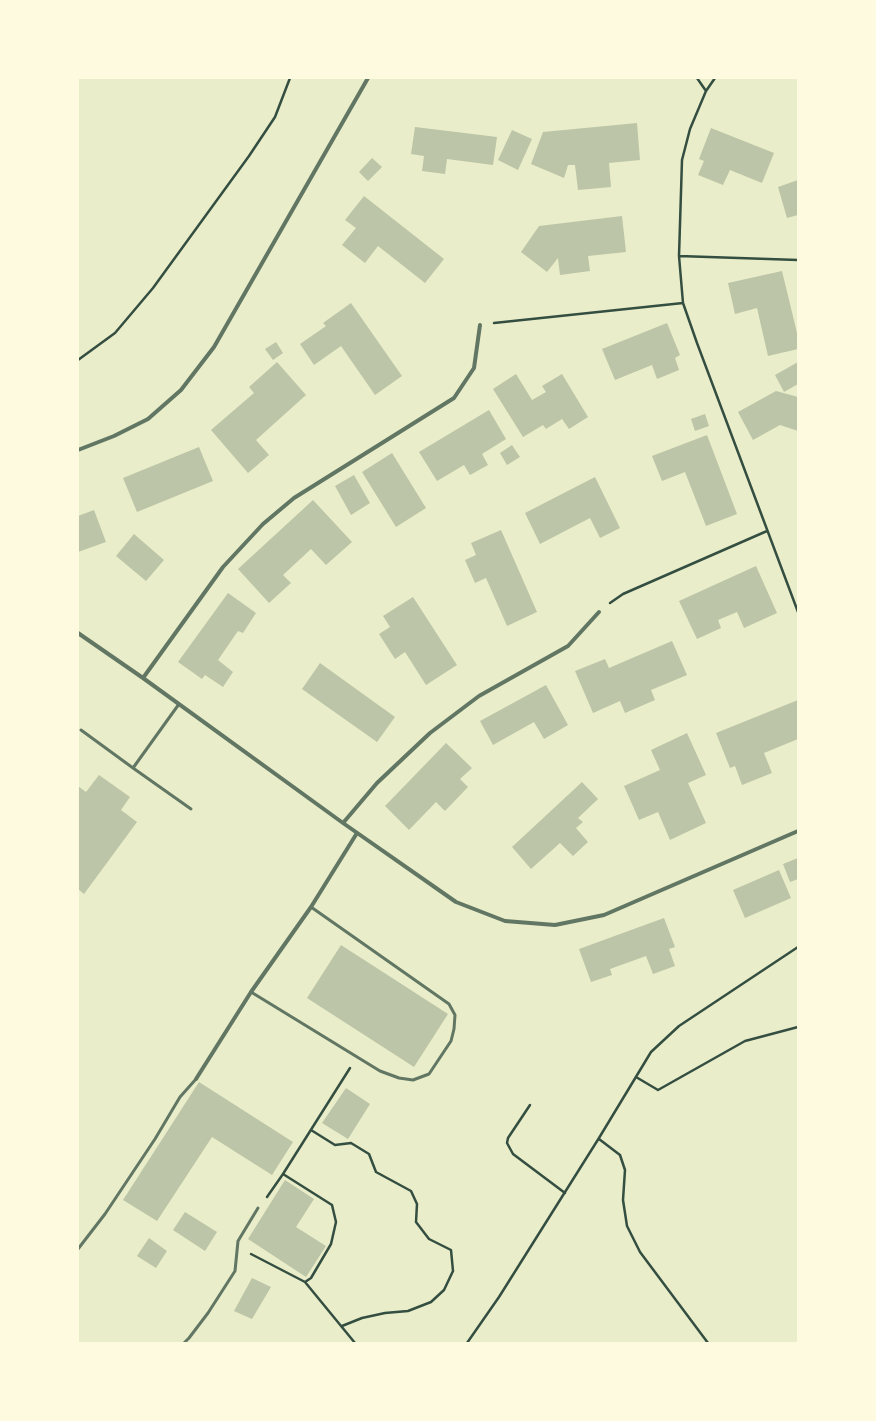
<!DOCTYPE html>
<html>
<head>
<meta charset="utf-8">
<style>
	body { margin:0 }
	#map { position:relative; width:876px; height:1421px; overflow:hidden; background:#e9edc9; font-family:Quicksand,sans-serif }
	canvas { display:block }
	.frame { position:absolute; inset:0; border:79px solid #fefae0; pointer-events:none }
</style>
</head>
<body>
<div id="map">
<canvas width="876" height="1421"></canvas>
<div class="frame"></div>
</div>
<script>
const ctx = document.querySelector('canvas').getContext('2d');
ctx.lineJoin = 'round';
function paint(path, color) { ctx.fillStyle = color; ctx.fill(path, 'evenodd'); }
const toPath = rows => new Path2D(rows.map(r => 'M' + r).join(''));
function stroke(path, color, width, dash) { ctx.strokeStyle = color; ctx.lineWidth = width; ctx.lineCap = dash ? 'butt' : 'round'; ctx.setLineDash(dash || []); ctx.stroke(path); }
const building = toPath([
	[637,123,640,160,609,163,611,187,578,190,575,165,568,165,564,178,531,164,543,132],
	[415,127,497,137,493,165,447,159,445,174,422,171,424,156,411,154],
	[711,128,774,153,762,183,730,170,723,185,698,175,704,161,699,159],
	[512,130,532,139,518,170,498,160],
	[372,158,382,167,368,181,359,172],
	[798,180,798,215,787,218,778,187],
	[364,196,444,259,425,283,378,246,365,263,342,245,356,228,345,220],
	[622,216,626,252,588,256,590,271,560,275,558,258,547,272,521,252,539,226],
	[782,271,798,337,798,349,768,356,757,308,735,314,728,283],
	[351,303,402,376,375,395,341,346,314,365,300,344,326,326,323,323],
	[667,323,680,355,675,358,679,370,657,379,652,365,615,380,602,349],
	[276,342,283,353,273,360,265,349],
	[277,362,306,395,256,440,269,455,248,473,211,430,254,393,249,387],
	[798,362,798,384,784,392,775,375],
	[516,374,532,400,546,392,542,386,562,374,588,417,569,429,562,419,546,429,543,425,523,437,493,389],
	[776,391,798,397,798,431,780,425,753,440,738,412],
	[489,410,506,439,482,454,488,465,470,475,464,465,437,481,419,452],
	[705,414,709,426,695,431,691,419],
	[707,435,737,514,706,526,685,472,662,481,652,456],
	[512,445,520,457,507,465,500,453],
	[199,447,213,481,137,512,123,478],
	[392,453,426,508,396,527,362,472],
	[354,475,370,503,351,515,335,486],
	[595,477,620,528,600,538,590,518,540,544,525,513],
	[313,500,352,542,326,565,311,549,283,575,291,583,269,603,238,569],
	[94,510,106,542,78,552,78,516],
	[501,530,537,612,507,626,486,578,475,583,465,560,476,555,471,543],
	[134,534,164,560,146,581,116,556],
	[756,566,777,613,744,628,737,612,718,620,721,628,697,639,679,601],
	[228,593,256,613,243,633,238,631,218,660,233,672,223,687,205,675,202,679,178,662],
	[413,597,457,665,426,685,405,652,395,659,379,634,390,627,383,616],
	[672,641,687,675,651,690,655,700,625,713,620,701,593,713,575,671,605,659,609,668],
	[320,663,395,717,377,742,302,689],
	[546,685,568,725,544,739,534,722,493,745,480,721],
	[798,700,798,739,764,753,772,773,742,785,735,766,730,768,716,733],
	[687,733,706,775,688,783,706,823,670,840,658,812,639,820,624,786,660,770,651,750],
	[446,743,472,768,460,779,468,787,445,811,436,802,409,830,385,806],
	[99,775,130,797,121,810,137,822,84,894,78,889,78,786,86,792],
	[582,782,598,799,578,818,583,822,576,828,588,842,573,856,560,843,531,869,512,847],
	[798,858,798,879,790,882,783,864],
	[779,870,791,898,745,918,733,890],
	[664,918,675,947,669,949,675,966,653,974,646,956,610,969,612,975,591,982,579,949],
	[341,945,448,1014,414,1067,307,998],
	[199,1082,293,1142,272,1175,212,1137,157,1221,123,1200],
	[346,1088,370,1104,348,1139,322,1123],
	[285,1180,314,1199,296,1227,326,1246,306,1277,248,1239],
	[185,1212,217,1232,205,1251,173,1230],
	[149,1238,167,1251,156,1268,137,1256],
	[252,1278,271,1287,252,1319,234,1311]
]);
const path = toPath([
	[697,78,706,91],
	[715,78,706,91,690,129,682,160,679,256,683,303,697,343,798,612],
	[679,256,798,260],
	[494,323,683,303],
	[78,360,115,333,153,288,249,156,275,117,290,78],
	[610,603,623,594,767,531],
	[636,1077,658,1090,745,1041,798,1027],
	[530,1105,508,1138,507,1143,513,1154,565,1193],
	[311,1130,335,1145,351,1143,369,1154,376,1172,411,1191,417,1204,416,1222,429,1239,451,1250,453,1271,444,1290,431,1302,408,1311,385,1313,362,1318,342,1326],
	[599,1139,620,1155,625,1170,623,1200,627,1226,640,1252,708,1343],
	[283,1174,350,1068],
	[267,1197,283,1174,332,1205,336,1222,331,1244,311,1278,305,1282],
	[251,1254,305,1282,355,1343],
	[467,1343,499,1297,599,1138,651,1052,679,1026,798,947]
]);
const service = toPath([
	[81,730,133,768,179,704],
	[133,768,191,809],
	[251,992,380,1071,399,1078,413,1080,429,1074,451,1041,454,1029,455,1015,449,1004,311,907],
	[78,1249,105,1214,155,1139,180,1097,196,1079],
	[184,1343,189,1338,208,1313,235,1271,238,1241,258,1208]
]);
const minor = toPath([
	[78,450,114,436,148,419,181,390,214,347,368,78],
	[78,633,143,678,343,823,456,902,505,921,555,925,604,915,798,831],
	[143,678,223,567,263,524,294,498,454,398,474,368,480,325],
	[343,823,377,783,430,733,479,696,568,646,599,612],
	[196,1079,251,992,311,907,357,833]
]);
paint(building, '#bcc5a7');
stroke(path, '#344e41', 2.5);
stroke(service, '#617663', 3);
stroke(minor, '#617663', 4);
</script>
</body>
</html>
